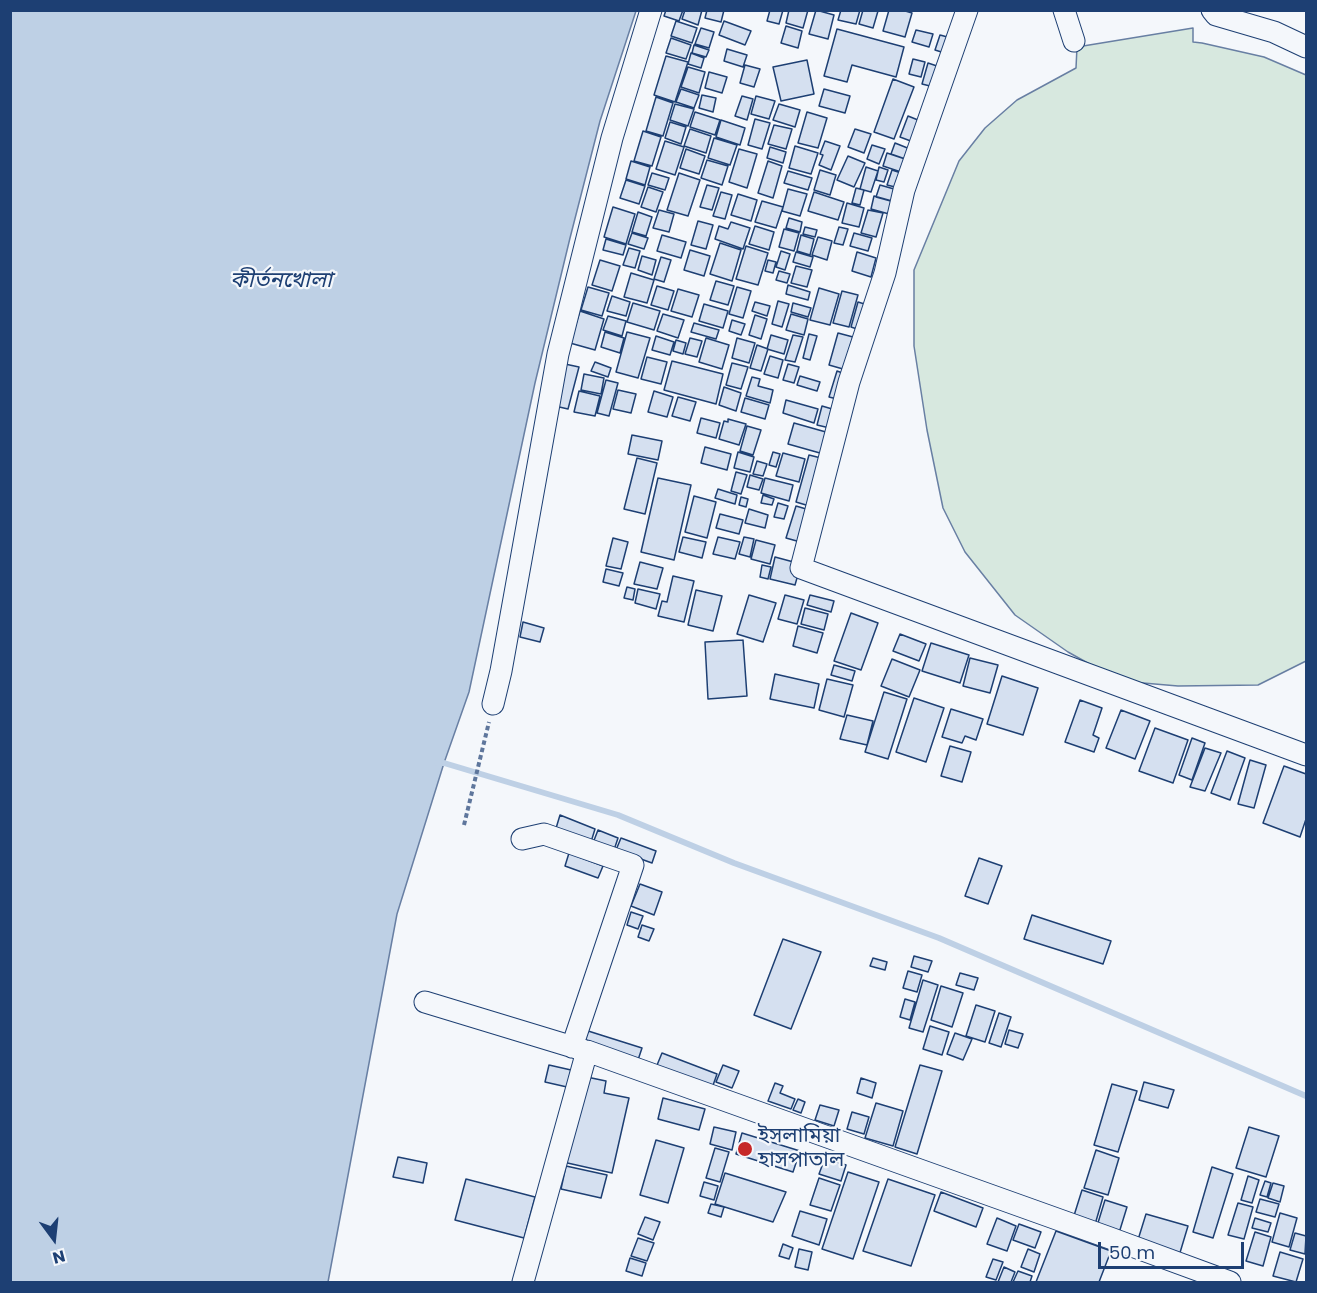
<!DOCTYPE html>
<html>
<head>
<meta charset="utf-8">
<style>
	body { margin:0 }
	#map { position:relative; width:1317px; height:1293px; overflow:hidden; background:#f4f7fb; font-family:Poppins,sans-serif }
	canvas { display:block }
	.frame { position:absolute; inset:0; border:12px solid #1d3f73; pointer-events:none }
	.north { position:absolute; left:24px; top:1209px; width:60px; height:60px; -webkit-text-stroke:4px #f4f7fb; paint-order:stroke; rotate:165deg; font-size:16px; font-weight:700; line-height:24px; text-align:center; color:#1d3f73 }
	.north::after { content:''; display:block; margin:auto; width:21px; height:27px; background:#1d3f73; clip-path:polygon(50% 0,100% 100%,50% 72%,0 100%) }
	.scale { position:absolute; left:1098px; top:1242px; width:146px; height:27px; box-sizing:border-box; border:3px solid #1d3f73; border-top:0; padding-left:8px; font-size:18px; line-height:21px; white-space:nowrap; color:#1d3f73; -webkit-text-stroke:4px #f4f7fb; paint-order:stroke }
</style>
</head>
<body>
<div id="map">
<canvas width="1317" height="1293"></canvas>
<div class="frame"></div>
<div class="north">N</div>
<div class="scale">50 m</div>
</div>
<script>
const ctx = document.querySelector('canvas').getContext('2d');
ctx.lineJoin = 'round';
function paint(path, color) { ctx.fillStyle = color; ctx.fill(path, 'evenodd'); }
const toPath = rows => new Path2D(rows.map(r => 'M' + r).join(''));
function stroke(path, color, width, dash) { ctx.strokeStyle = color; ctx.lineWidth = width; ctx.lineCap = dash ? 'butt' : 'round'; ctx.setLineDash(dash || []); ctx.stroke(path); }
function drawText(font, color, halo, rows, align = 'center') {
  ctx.font = font + ' Poppins,"Noto Sans Bengali",sans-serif'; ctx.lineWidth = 4.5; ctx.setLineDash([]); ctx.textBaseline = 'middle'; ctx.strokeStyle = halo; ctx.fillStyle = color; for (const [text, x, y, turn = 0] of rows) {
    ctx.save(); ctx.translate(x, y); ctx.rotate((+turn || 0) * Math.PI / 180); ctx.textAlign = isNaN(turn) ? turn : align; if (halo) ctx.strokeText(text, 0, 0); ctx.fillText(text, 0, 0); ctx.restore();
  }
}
const green = toPath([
	[1193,28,1193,42,1202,43,1264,57,1306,75,1306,661,1258,685,1178,686,1120,681,1068,652,1015,615,965,552,943,508,927,430,914,346,914,270,959,161,985,128,1017,100,1076,68,1077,47,1193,28]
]);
const water = toPath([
	[10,11,636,11,600,121,570,238,535,383,469,692,444,763,397,914,328,1282,11,1282,10,11]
]);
const stream = toPath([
	[437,763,444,763,618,815,734,863,939,938,1306,1096]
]);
const building = toPath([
	[666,10,683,10,679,21,664,16,666,10],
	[685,10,702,10,698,25,682,19,685,10],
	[707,10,724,10,721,22,705,18,707,10],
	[770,10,783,10,779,24,767,21,770,10],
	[789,10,808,10,803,28,786,23,789,10],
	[816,10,834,15,828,39,809,34,816,10],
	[841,10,860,10,856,24,838,20,841,10],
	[863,10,878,11,873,28,859,24,863,10],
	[889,10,902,10,912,13,905,37,883,31,889,10],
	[676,21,697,28,692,43,671,36,676,21],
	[724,21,751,31,745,45,719,35,724,21],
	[786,26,802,31,798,48,781,43,786,26],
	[701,28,714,32,709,48,695,44,701,28],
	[837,29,904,47,896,77,852,65,847,82,824,76,837,29],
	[916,30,933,34,929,47,912,42,916,30],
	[940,35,955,39,951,55,935,50,940,35],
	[671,38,691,45,686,59,666,53,671,38],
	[694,45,709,50,706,57,692,53,694,45],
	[727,49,747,55,743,67,724,61,727,49],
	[691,53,704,58,701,68,688,64,691,53],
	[666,56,688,62,675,102,654,95,666,56],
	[913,59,925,62,921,77,909,74,913,59],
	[807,60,814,94,781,101,773,67,807,60],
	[928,63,940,67,934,87,922,84,928,63],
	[745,65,760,69,754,87,740,83,745,65],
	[688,67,705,72,699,93,681,87,688,67],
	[709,72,727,77,722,93,705,88,709,72],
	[893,79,914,87,894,139,874,132,893,79],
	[681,89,699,95,694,108,676,102,681,89],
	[824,89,850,96,845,113,819,106,824,89],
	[702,95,716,98,713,112,699,108,702,95],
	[742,96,753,99,747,120,735,116,742,96],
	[756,96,775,101,769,119,751,114,756,96],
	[656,97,673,103,663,136,646,131,656,97],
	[675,104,694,109,688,126,670,120,675,104],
	[779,104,800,110,795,127,773,120,779,104],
	[695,112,720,120,715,135,690,127,695,112],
	[807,112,827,118,818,148,798,143,807,112],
	[908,116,923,122,916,143,900,137,908,116],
	[755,119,770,123,762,149,748,145,755,119],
	[721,120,745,128,740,145,716,137,721,120],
	[670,122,686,127,681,144,665,138,670,122],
	[774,125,792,129,786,149,768,144,774,125],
	[690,129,711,136,706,153,684,146,690,129],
	[855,129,871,134,864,153,848,147,855,129],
	[643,131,661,137,652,166,634,161,643,131],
	[714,138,737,145,730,165,708,158,714,138],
	[665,141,684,147,675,175,656,169,665,141],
	[825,141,840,146,831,170,819,165,823,155,820,154,825,141],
	[895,143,915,151,911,161,891,154,895,143],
	[872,145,885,149,879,164,867,159,872,145],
	[795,146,818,153,811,174,789,168,795,146],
	[770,147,786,152,783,163,767,158,770,147],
	[686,149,705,156,699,174,680,168,686,149],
	[739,149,757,154,747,188,729,182,739,149],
	[887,153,911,161,907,174,883,166,887,153],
	[848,156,865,163,854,187,837,180,848,156],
	[707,160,728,166,722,185,701,178,707,160],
	[631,161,650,167,645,185,626,179,631,161],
	[768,161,782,166,773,198,758,193,768,161],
	[866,167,878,171,871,192,860,189,866,167],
	[879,167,888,170,884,182,876,180,879,167],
	[820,170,836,175,830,195,814,190,820,170],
	[892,170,907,175,903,189,887,185,892,170],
	[788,171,812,178,808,190,784,183,788,171],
	[652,173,669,178,665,190,648,185,652,173],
	[679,173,700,180,688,216,667,210,679,173],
	[626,180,645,186,639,204,620,198,626,180],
	[707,185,719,188,712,210,700,207,707,185],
	[880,185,901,191,898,203,876,197,880,185],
	[648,187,663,192,656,212,641,207,648,187],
	[856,188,864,190,860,205,852,203,856,188],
	[788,189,807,194,800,216,782,211,788,189],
	[721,192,732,195,725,219,713,216,721,192],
	[814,192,844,202,838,220,808,211,814,192],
	[738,194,757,200,751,221,731,215,738,194],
	[874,196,892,201,889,214,871,209,874,196],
	[762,201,783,207,776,228,755,222,762,201],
	[847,203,864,208,859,227,842,223,847,203],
	[613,207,635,214,626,244,604,237,613,207],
	[659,210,674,214,669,232,653,228,659,210],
	[868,210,883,213,876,237,861,233,868,210],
	[638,212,652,217,646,236,632,232,638,212],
	[789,218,802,222,800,232,786,228,789,218],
	[698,221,713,225,706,249,691,245,698,221],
	[731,222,750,228,743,249,715,239,719,226,728,229,731,222],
	[755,226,774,232,769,250,749,244,755,226],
	[805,227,817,230,815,237,803,234,805,227],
	[839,227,848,229,843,245,834,243,839,227],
	[784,229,799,233,794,251,779,247,784,229],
	[632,233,648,238,644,249,628,244,632,233],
	[854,233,872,238,868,251,850,246,854,233],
	[662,235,686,242,681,258,657,251,662,235],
	[801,235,814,239,810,255,797,251,801,235],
	[818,237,832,241,827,260,812,255,818,237],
	[606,239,626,245,623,255,603,250,606,239],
	[720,243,741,250,732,281,710,274,720,243],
	[746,246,768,253,758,285,736,279,746,246],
	[629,248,640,251,635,268,623,265,629,248],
	[690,250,710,256,704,276,684,270,690,250],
	[781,251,790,254,785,270,776,267,781,251],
	[796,252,813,257,810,267,793,262,796,252],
	[857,252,876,258,871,277,852,271,857,252],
	[642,256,656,260,652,275,638,270,642,256],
	[661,257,671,260,664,282,654,279,661,257],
	[600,260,620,266,612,291,592,285,600,260],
	[768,260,776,262,773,273,765,271,768,260],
	[796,266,812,270,807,287,791,283,796,266],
	[779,271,790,274,787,283,776,280,779,271],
	[631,273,654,280,647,303,624,297,631,273],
	[716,281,734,286,728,305,710,300,716,281],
	[788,285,810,292,808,300,786,294,788,285],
	[657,286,674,291,668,310,651,305,657,286],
	[588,287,609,293,602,316,581,310,588,287],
	[737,287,751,291,743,318,729,314,737,287],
	[819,288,839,294,830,325,810,320,819,288],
	[678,289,699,295,692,317,671,311,678,289],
	[842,291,858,295,849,327,833,323,842,291],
	[612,296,630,302,626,316,607,311,612,296],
	[778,301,789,304,782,327,772,324,778,301],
	[755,302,770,306,767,316,752,311,755,302],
	[858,302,871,306,863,331,851,327,858,302],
	[633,303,660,311,654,330,627,322,633,303],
	[793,303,811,308,808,317,791,312,793,303],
	[704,304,728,311,723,328,699,321,704,304],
	[580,311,604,319,595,350,570,343,580,311],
	[663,314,684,320,678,338,657,331,663,314],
	[791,314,808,319,804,335,786,330,791,314],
	[755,315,767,319,761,339,749,335,755,315],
	[608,316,626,321,622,336,603,330,608,316],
	[732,320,745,324,741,335,729,331,732,320],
	[694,323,719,330,716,339,691,332,694,323],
	[605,332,624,338,620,353,601,347,605,332],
	[627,332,650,338,638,378,616,372,627,332],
	[838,333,853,337,843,369,829,365,838,333],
	[809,334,817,336,810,360,803,358,809,334],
	[771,335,788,340,784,354,767,349,771,335],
	[793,335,803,337,795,362,785,360,793,335],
	[656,336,674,342,670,355,652,350,656,336],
	[690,338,702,341,697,357,685,354,690,338],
	[706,338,729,345,722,369,699,362,706,338],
	[737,338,755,343,749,363,732,358,737,338],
	[676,340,686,343,683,354,673,351,676,340],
	[757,345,768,349,761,371,750,368,757,345],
	[770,356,783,360,778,378,764,374,770,356],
	[647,357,667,362,661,384,641,379,647,357],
	[672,361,723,374,716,404,664,390,672,361],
	[595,362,611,368,608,377,591,371,595,362],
	[732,363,748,367,741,389,726,385,732,363],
	[565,364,579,367,568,409,555,406,565,364],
	[788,364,799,367,794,383,783,380,788,364],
	[837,371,848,375,841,400,829,397,837,371],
	[584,374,604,378,601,394,581,390,584,374],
	[800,376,820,382,817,391,797,385,800,376],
	[752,377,760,379,758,386,773,390,770,403,746,396,752,377],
	[606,380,618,383,609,416,597,413,606,380],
	[724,387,741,393,736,411,719,405,724,387],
	[618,390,636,394,631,413,613,409,618,390],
	[579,391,600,396,595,416,574,412,579,391],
	[654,391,673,397,667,417,648,412,654,391],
	[678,397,696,402,690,421,672,416,678,397],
	[745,398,769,405,765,419,741,412,745,398],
	[786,400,818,409,814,423,783,413,786,400],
	[822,406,839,411,834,429,817,425,822,406],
	[701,418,720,423,716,438,697,433,701,418],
	[728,419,746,424,739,445,719,439,724,421,728,422,728,419],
	[794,423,833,434,827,455,788,444,794,423],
	[747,426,761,430,753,455,740,451,747,426],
	[632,435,662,441,658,460,628,454,632,435],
	[705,447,731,454,727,470,701,463,705,447],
	[738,452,754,457,750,472,734,468,738,452],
	[773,452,780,454,776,467,769,465,773,452],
	[783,453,805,459,799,482,776,476,783,453],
	[809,455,829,460,816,508,796,502,809,455],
	[637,458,657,463,645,514,624,509,637,458],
	[757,461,767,464,763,476,753,474,757,461],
	[736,472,747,475,741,494,731,491,736,472],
	[750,475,763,479,759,490,747,487,750,475],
	[658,478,691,485,674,560,641,552,658,478],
	[765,478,793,485,789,501,761,493,765,478],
	[718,489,737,495,735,504,715,498,718,489],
	[763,495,774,499,772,505,761,503,763,495],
	[694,496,716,502,707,538,685,532,694,496],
	[741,497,748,499,746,507,739,505,741,497],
	[778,503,788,506,784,519,774,517,778,503],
	[796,506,813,511,804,543,786,538,796,506],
	[749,509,768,515,765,528,745,523,749,509],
	[720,514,743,520,739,534,716,528,720,514],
	[683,537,706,542,702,558,679,552,683,537],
	[718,537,740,542,735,559,713,554,718,537],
	[744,537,754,539,750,557,739,554,744,537],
	[613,538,628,542,621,569,606,566,613,538],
	[756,540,775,545,770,564,751,559,756,540],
	[775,557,801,564,795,585,770,579,775,557],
	[640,562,663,568,657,589,634,584,640,562],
	[762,565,771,567,768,579,760,577,762,565],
	[606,569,623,573,619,586,603,582,606,569],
	[673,576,694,581,684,622,658,616,662,601,667,602,673,576],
	[627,587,635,589,633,600,624,598,627,587],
	[638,589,660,594,656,609,635,603,638,589],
	[696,590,722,596,713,631,688,625,696,590],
	[749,595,776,603,763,642,737,634,749,595],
	[785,595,804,600,797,624,778,619,785,595],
	[810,595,834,601,831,612,807,605,810,595],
	[805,608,828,614,824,630,801,624,805,608],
	[851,613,878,623,861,670,834,661,851,613],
	[523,622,544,628,540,642,520,637,523,622],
	[798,626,823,633,817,653,793,646,798,626],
	[900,634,926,644,919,661,893,651,900,634],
	[743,640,747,696,708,699,705,642,743,640],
	[931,643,969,655,960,683,922,671,931,643],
	[970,658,998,665,990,693,963,686,970,658],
	[892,659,920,670,909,697,881,686,892,659],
	[834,665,855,671,852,681,831,675,834,665],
	[775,674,819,684,814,708,770,699,775,674],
	[1002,676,1038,688,1023,735,987,724,1002,676],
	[827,679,853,685,844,717,819,710,827,679],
	[884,692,907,699,888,759,865,752,884,692],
	[914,698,944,708,926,762,896,752,914,698],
	[1080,700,1102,708,1093,735,1099,738,1094,752,1065,742,1080,700],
	[951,709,983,719,976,740,965,736,962,743,942,737,951,709],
	[1121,710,1150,721,1135,759,1106,748,1121,710],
	[847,715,873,721,867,745,840,739,847,715],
	[1155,728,1188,740,1173,783,1139,771,1155,728],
	[1192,738,1205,743,1192,780,1179,775,1192,738],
	[950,746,971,752,962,782,941,776,950,746],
	[1205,748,1221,753,1205,791,1190,787,1205,748],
	[1227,751,1245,758,1230,800,1211,793,1227,751],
	[1250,760,1266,765,1254,808,1238,804,1250,760],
	[1284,766,1306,774,1306,819,1300,837,1263,823,1284,766],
	[560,815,595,829,591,842,554,835,560,815],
	[598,830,618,838,614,850,593,843,598,830],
	[621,838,656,851,652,863,616,850,621,838],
	[569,853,603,866,598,878,565,866,569,853],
	[979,858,1002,866,988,904,965,896,979,858],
	[640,884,662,892,654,915,631,906,640,884],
	[631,912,643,916,638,929,627,925,631,912],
	[1032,915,1111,941,1103,964,1024,939,1032,915],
	[642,925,654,929,649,941,638,937,642,925],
	[783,939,821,952,791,1029,754,1015,783,939],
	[914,956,932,961,928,972,911,967,914,956],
	[873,958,887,962,885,970,870,966,873,958],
	[908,971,922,975,917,992,903,988,908,971],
	[960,973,978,978,974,990,956,985,960,973],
	[923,980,938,985,923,1032,909,1028,923,980],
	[941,986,963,993,952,1027,931,1020,941,986],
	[905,999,915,1002,910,1020,900,1017,905,999],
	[976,1005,995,1011,985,1042,966,1036,976,1005],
	[999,1013,1011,1017,1001,1047,989,1043,999,1013],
	[930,1026,949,1032,942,1055,923,1049,930,1026],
	[585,1030,642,1048,638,1060,581,1042,585,1030],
	[1009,1030,1023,1034,1018,1048,1005,1044,1009,1030],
	[955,1033,972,1039,963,1060,947,1054,955,1033],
	[662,1053,717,1074,711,1091,655,1070,662,1053],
	[549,1065,571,1070,567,1087,545,1082,549,1065],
	[723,1065,739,1071,732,1088,716,1082,723,1065],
	[920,1065,942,1071,917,1154,895,1147,920,1065],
	[582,1076,606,1081,604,1093,629,1098,612,1173,563,1162,582,1076],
	[861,1078,876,1083,872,1098,857,1093,861,1078],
	[1144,1082,1174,1090,1168,1108,1139,1100,1144,1082],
	[775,1083,783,1086,780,1093,795,1099,791,1109,768,1101,775,1083],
	[1112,1084,1137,1091,1118,1152,1094,1145,1112,1084],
	[663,1098,705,1109,699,1130,658,1119,663,1098],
	[798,1099,805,1102,801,1113,793,1110,798,1099],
	[876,1103,903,1111,893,1146,865,1138,876,1103],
	[820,1105,839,1110,834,1126,815,1120,820,1105],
	[852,1112,869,1117,864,1134,847,1129,852,1112],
	[714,1127,736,1132,732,1150,710,1144,714,1127],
	[1249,1127,1279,1136,1266,1177,1236,1168,1249,1127],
	[742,1133,800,1151,793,1172,736,1154,742,1133],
	[656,1140,684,1148,668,1203,640,1195,656,1140],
	[715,1148,729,1152,720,1182,706,1178,715,1148],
	[1096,1150,1119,1158,1108,1195,1084,1188,1096,1150],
	[398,1157,427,1163,423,1183,393,1177,398,1157],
	[825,1158,846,1165,841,1181,819,1174,825,1158],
	[566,1166,607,1175,601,1198,561,1189,566,1166],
	[1212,1167,1233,1174,1213,1238,1193,1232,1212,1167],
	[848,1172,879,1182,853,1259,822,1249,848,1172],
	[725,1173,786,1192,773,1222,715,1204,725,1173],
	[1248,1176,1259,1180,1252,1203,1241,1200,1248,1176],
	[819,1178,840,1185,831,1211,810,1205,819,1178],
	[466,1179,535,1197,524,1238,455,1220,466,1179],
	[888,1179,935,1195,911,1266,863,1251,888,1179],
	[1265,1181,1271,1183,1267,1197,1260,1195,1265,1181],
	[704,1182,718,1186,714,1200,700,1196,704,1182],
	[1273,1183,1284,1186,1280,1202,1268,1198,1273,1183],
	[1082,1190,1103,1197,1094,1228,1072,1222,1082,1190],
	[941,1192,983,1208,976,1227,934,1211,941,1192],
	[1260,1199,1279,1204,1275,1217,1256,1212,1260,1199],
	[1105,1200,1127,1207,1119,1233,1097,1226,1105,1200],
	[1238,1203,1253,1207,1244,1239,1228,1235,1238,1203],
	[711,1204,724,1207,721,1217,708,1213,711,1204],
	[800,1211,827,1219,819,1245,792,1236,800,1211],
	[1280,1213,1297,1218,1289,1247,1272,1242,1280,1213],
	[1146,1214,1188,1226,1179,1256,1137,1243,1146,1214],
	[645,1217,660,1222,653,1240,638,1234,645,1217],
	[997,1218,1016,1226,1007,1251,987,1244,997,1218],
	[1255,1218,1271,1223,1268,1232,1252,1228,1255,1218],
	[1019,1224,1041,1232,1035,1248,1013,1240,1019,1224],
	[1056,1231,1111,1251,1099,1282,1036,1282,1056,1231],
	[1255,1232,1271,1237,1263,1266,1246,1261,1255,1232],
	[1295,1233,1306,1236,1305,1254,1290,1250,1295,1233],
	[638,1238,654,1243,647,1261,631,1256,638,1238],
	[783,1244,793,1248,789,1259,779,1256,783,1244],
	[799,1249,812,1252,808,1270,795,1267,799,1249],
	[1028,1249,1040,1254,1034,1272,1021,1267,1028,1249],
	[1280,1252,1303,1259,1296,1282,1273,1276,1280,1252],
	[630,1258,646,1263,642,1276,626,1271,630,1258],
	[993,1259,1003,1262,996,1280,986,1277,993,1259],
	[1004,1267,1015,1272,1011,1282,998,1282,1004,1267],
	[1018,1271,1032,1276,1030,1282,1013,1282,1018,1271]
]);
const path = toPath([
	[464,825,489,722]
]);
const minor = toPath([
	[967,10,904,190,885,273,849,382,801,568,1306,755],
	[1064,10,1074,41],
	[1212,10,1216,15,1274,32,1306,47],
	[493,704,501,671,558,354,612,138,651,10],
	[522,839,544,834,633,865,572,1047],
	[425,1002,583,1050],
	[523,1282,587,1051,1110,1238,1230,1282]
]);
const markers = [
	[745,1149,8,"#c62828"]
];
const poiNames = [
	["ইসলামিয়া",758,1137],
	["হাসপাতাল",758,1161]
];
const waterNames = [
	["কীর্তনখোলা",281,281]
];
paint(green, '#d7e8df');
stroke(green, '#687fa3', 1.5);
paint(water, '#bed0e5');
stroke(water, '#687fa3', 1.5);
stroke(stream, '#bed0e5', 6);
paint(building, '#d5e0f0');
stroke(building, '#1d3f73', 1.5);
stroke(minor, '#1d3f73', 23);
stroke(path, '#5e769c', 4, [4.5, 3]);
stroke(minor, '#f4f7fb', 21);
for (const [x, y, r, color] of markers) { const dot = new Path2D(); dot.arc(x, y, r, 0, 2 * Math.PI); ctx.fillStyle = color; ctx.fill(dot); stroke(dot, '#f4f7fb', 2); }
drawText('21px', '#1d3f73', '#f4f7fb', poiNames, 'left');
drawText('italic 22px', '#1d3f73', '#f4f7fb', waterNames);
</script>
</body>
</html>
